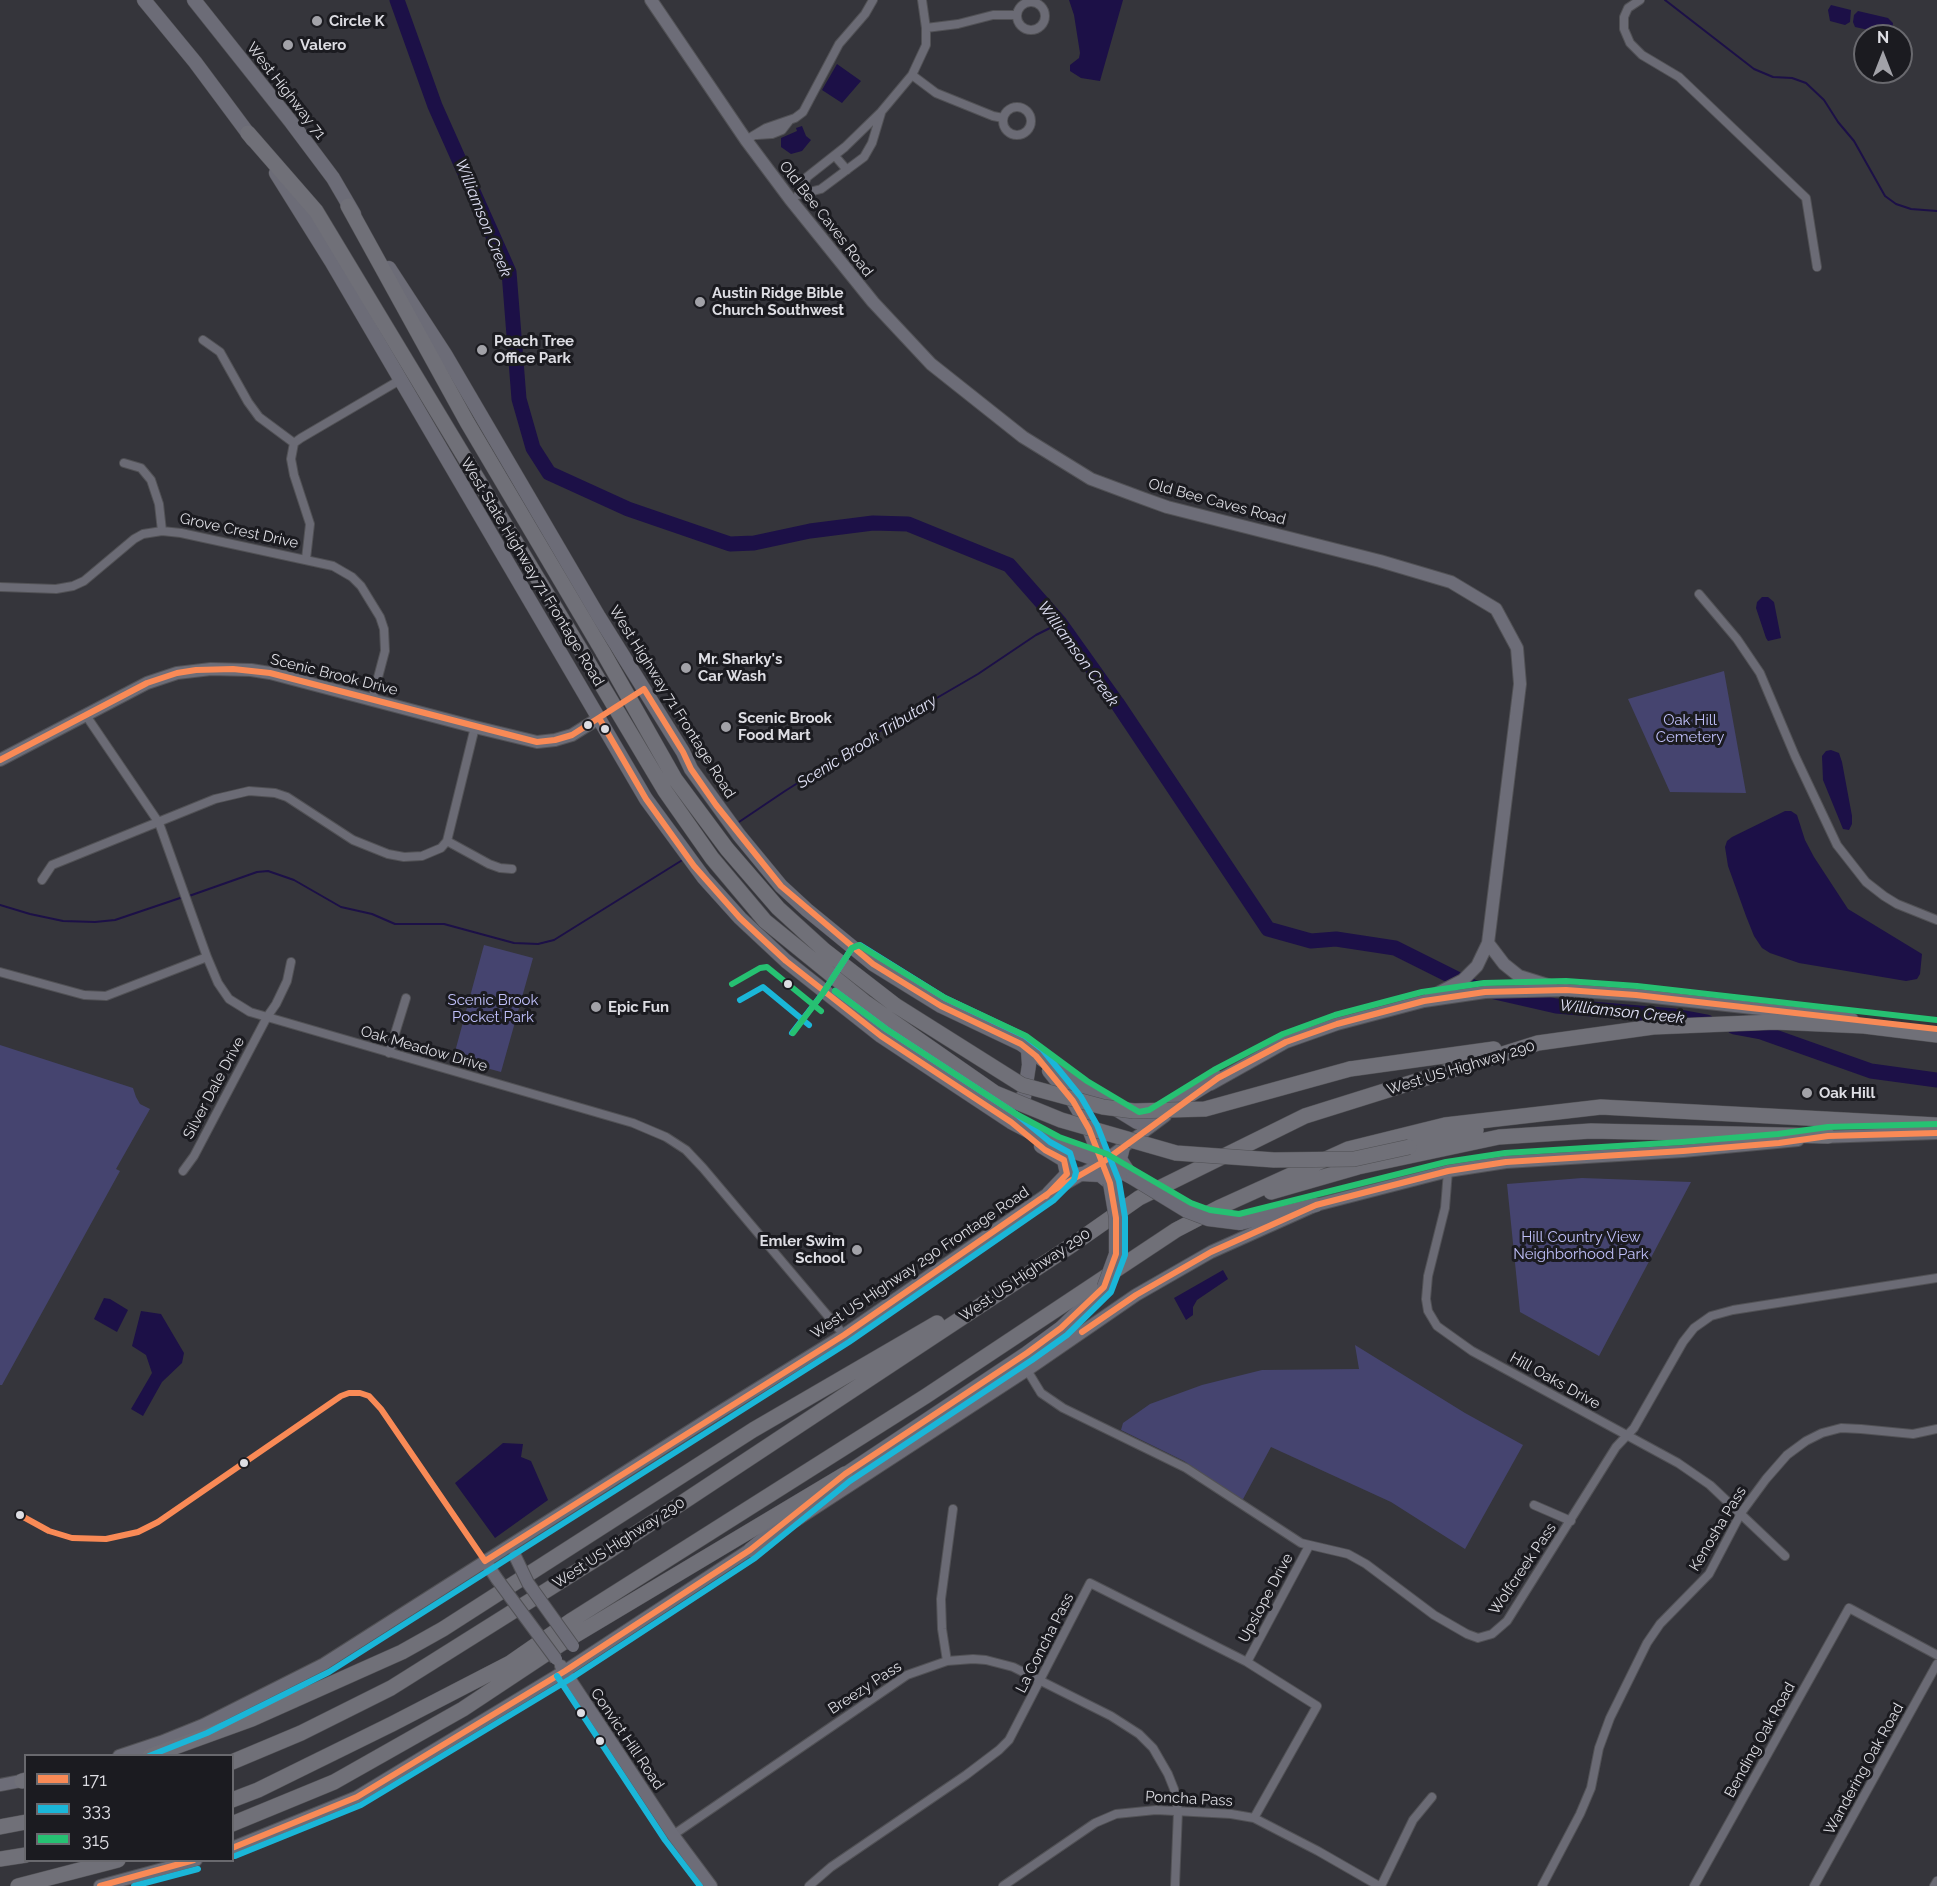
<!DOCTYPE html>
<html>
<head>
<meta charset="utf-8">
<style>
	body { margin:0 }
	#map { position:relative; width:1937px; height:1886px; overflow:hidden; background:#35353b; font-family:Raleway,sans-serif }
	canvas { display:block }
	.legend { position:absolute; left:24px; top:1754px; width:210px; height:108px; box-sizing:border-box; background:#1b1b20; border:2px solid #69696e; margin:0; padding:8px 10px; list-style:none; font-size:18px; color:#dddde3 }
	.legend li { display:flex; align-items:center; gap:12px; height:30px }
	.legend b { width:30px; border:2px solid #69696e }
	.north { position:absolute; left:1853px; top:24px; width:60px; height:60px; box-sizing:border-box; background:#1b1b20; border:2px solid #69696e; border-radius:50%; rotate:0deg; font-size:16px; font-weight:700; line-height:24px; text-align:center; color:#dddde3 }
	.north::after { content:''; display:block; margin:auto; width:21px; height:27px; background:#a2a2a8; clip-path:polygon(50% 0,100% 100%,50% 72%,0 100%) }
</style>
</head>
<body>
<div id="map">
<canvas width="1937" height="1886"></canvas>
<ul class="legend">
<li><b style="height:8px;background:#f98a56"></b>171</li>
<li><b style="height:8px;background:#1ab6d8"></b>333</li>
<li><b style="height:8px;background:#26c172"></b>315</li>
</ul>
<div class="north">N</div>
</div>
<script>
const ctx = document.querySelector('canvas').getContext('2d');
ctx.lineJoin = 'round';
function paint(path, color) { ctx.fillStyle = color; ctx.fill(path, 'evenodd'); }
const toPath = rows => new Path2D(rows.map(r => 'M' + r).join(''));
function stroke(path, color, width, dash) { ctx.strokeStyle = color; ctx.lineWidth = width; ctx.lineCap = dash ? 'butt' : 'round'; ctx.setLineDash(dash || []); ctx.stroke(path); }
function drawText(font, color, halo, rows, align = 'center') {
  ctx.font = font + ' Raleway,sans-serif'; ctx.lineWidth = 6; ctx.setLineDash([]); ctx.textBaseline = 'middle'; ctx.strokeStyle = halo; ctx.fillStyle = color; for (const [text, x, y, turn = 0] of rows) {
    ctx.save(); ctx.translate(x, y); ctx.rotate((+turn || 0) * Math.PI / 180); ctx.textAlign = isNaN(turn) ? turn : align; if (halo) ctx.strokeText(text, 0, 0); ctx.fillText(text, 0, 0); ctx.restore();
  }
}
const green = toPath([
	[1724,671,1746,793,1670,792,1628,699],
	[484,945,533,958,501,1072,453,1059],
	[0,1045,133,1088,136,1097,140,1104,150,1109,116,1169,120,1171,2,1385,0,1385],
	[1582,1178,1691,1182,1599,1356,1520,1312,1507,1184],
	[1355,1345,1465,1413,1523,1445,1465,1549,1391,1502,1271,1447,1242,1501,1184,1461,1121,1430,1123,1423,1150,1404,1202,1385,1262,1370,1359,1369]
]);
const water = toPath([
	[1069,0,1123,0,1100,81,1081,78,1070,71,1070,65,1079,58,1080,53,1074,15],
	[1831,5,1851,10,1850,22,1845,25,1830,21,1828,10],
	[1858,11,1888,18,1893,23,1892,31,1887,34,1855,27,1853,22,1854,15],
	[837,64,861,81,842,103,822,90],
	[802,126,806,136,811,140,802,151,791,154,781,147,781,138,797,131,796,128],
	[1762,597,1768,597,1774,602,1781,638,1768,641,1766,638,1756,608,1757,602],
	[1831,750,1839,753,1842,762,1852,816,1852,824,1849,830,1843,829,1823,780,1822,756,1826,751],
	[1785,811,1791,811,1797,815,1805,840,1814,857,1848,909,1922,954,1920,974,1917,979,1906,981,1799,963,1770,953,1762,948,1754,936,1746,916,1728,866,1725,847,1727,841,1732,837],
	[1223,1270,1228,1279,1197,1300,1193,1307,1193,1315,1186,1320,1174,1298],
	[104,1298,110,1299,128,1310,117,1332,94,1319],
	[141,1311,161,1314,184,1353,182,1363,162,1382,143,1416,131,1409,152,1373,146,1355,132,1346],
	[503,1443,523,1444,521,1457,531,1461,548,1500,495,1538,455,1483]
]);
const stream = toPath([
	[1665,0,1754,69,1773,77,1792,78,1806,83,1824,100,1838,122,1854,141,1885,196,1896,204,1911,209,1937,211],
	[736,824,785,791,880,731,978,674,1036,635,1060,623],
	[189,896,257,872,268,871,294,880,341,907,372,914,395,924,444,924,514,943,538,944,554,940,684,859],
	[0,905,30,914,63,921,95,922,115,920,183,897]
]);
const river = toPath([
	[397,0,435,106,509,272,519,399,533,448,549,473,628,509,730,544,754,543,810,531,873,523,908,524,1009,565,1060,623,1117,703,1268,929,1311,941,1336,939,1395,948,1473,987,1556,1006,1675,1016,1707,1022],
	[1734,1027,1761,1032,1871,1071,1937,1080]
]);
const street = toPath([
	[1640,0,1628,8,1624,17,1624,29,1630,43,1642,55,1679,77,1806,198,1817,267],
	'1017 16a14 14 0 1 1 28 0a14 14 0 1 1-28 0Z',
	[926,28,958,24,993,15,1017,15],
	[912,75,936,93,993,116,1003,118],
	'1003 121a14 14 0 1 1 28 0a14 14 0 1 1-28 0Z',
	[757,135,772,134,782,130,789,121],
	[746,140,766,128,795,118,803,112,839,44,865,14,873,0],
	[835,156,847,170],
	[800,194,807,177,845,147,881,112,912,75,926,45,926,28,922,0],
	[798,195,821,189,864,157,872,143,881,113],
	[203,340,220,352,248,402,259,417,294,443],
	[124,463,141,468,151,480,159,504,162,531],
	[306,559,310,524,294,475,291,459,294,443,301,438,400,380],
	[0,587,56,589,73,586,84,581,134,539,143,534,162,531,181,533,333,566,352,577,361,586,380,617,384,629,385,651,372,700],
	[1699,594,1737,639,1760,673,1795,756,1837,845,1866,882,1884,896,1897,904,1937,920],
	[85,714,159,823,207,957,218,983,229,999,250,1012,633,1123,666,1137,686,1150,703,1168,844,1335],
	[447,841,489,864,500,868,512,869],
	[42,880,52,865,215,799,249,791,275,793,287,797,353,840,388,854,404,857,422,856,441,848,447,841,475,727],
	[0,972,84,995,106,996,207,957],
	[389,1053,406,998],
	[183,1171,194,1156,267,1017,276,1004,287,981,291,962],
	[1448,1171,1445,1208,1428,1276,1426,1299,1428,1311,1437,1326,1472,1351,1678,1463,1710,1485,1785,1556],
	[1027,1370,1041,1393,1063,1408,1186,1468,1301,1543,1348,1554,1366,1564,1434,1615,1467,1634,1478,1638,1492,1634,1507,1621,1616,1447,1634,1428,1683,1342,1694,1328,1711,1316,1733,1310,1937,1278],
	[1534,1505,1571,1521],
	[947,1661,942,1629,941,1599,953,1509],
	[1247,1662,1309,1546],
	[673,1835,907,1675,947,1661,973,1659,986,1660,1013,1667,1111,1716,1139,1734,1153,1748,1168,1774,1174,1789,1178,1811,1175,1886],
	[809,1886,831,1867,966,1775,999,1750,1009,1740,1090,1583,1247,1662,1317,1706,1254,1818],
	[1003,1886,1095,1823,1116,1814,1156,1810,1231,1814,1254,1818,1318,1851,1379,1886],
	[1381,1886,1413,1820,1432,1797],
	[1542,1886,1580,1814,1591,1788,1599,1748,1610,1718,1647,1643,1660,1624,1709,1574,1741,1513,1766,1479,1787,1455,1806,1441,1822,1433,1841,1428,1861,1429,1913,1434,1937,1429],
	[1694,1886,1849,1608,1937,1655],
	[1814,1886,1937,1664],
	[1934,1886,1937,1881]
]);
const secondary = toPath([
	[651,0,746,140,790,199,873,302,931,364,1023,437,1091,479,1142,498,1167,507,1380,561,1451,582,1496,609,1517,648,1520,684,1488,943,1477,966,1463,980,1430,997],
	[0,760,147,683,177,673,211,669,251,670,270,673,475,727,537,742,555,740,572,735,599,718],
	[1488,943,1504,964,1519,976,1551,986],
	[1211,1084,1286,1042,1337,1024,1424,1001,1485,992,1566,990,1636,995,1852,1019],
	[1821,1137,1937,1133],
	[795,1521,1027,1370,1136,1295,1211,1252,1316,1205,1448,1171,1506,1162,1683,1151,1798,1140],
	[485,1561,497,1579],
	[561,1666,673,1835,711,1886],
	[119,1756,161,1742,203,1725,324,1664,715,1415,844,1335,1049,1193,1103,1162,1165,1116],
	[0,1785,26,1780],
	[232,1848,357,1797,565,1671,757,1545],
	[100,1886,196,1860]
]);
const primary = toPath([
	[144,0,195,62,253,140],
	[194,0,291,122,333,178,354,214],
	[276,173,331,261,646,799,704,878,740,918,786,961,881,1036,1011,1122,1055,1145,1103,1162,1133,1178],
	[389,268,445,354,599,617,683,752,691,769,739,835,781,886,807,910,873,964,941,1006,1021,1044,1082,1088,1137,1122,1153,1118,1218,1078],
	[1049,1071,1073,1101,1089,1129,1110,1183],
	[1010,1104,1024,1097,1029,1065,1028,1050],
	[1041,1146,1064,1160,1067,1174,1049,1193],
	[1123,1147,1120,1159,1131,1176],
	[1081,1174,1100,1175,1110,1183],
	[1240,1223,1316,1205],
	[838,1479,1027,1353,1061,1328,1104,1287],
	[750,1550,816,1497]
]);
const highway = toPath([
	[248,133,316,211,585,657],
	[348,206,467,422,603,652],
	[1350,1069,1494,1049],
	[1418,1144,1476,1130],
	[1271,1192,1358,1167,1499,1137,1591,1131,1828,1136],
	[150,1756,252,1719,402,1652,443,1629,753,1430,937,1323],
	[232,1762,301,1733,391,1688,606,1553,1072,1245,1139,1198,1305,1116,1538,1043,1653,1027,1775,1022,1864,1026,1937,1035],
	[22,1781,26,1780],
	[232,1800,258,1790,392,1724,510,1663,572,1620,926,1396,1176,1230,1220,1207,1348,1149,1445,1125,1601,1107,1937,1125],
	[232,1824,334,1782,463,1709,564,1642,845,1474],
	[0,1827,26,1822],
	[0,1859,26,1855],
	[18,1886,118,1860]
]);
const secondaryBridge = toPath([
	[515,1556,528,1583,573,1646],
	[497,1579,556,1659]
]);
const primaryBridge = toPath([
	[1133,1178,1187,1211,1208,1219,1240,1223],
	[1104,1287,1116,1254,1116,1218,1110,1183]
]);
const highwayBridge = toPath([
	[603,652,675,779,727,849,778,908,824,950,895,1005,1022,1085,1103,1107,1134,1111,1205,1109,1350,1069],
	[585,657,665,791,712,858,765,921,866,1003,995,1093,1061,1120,1176,1153,1274,1160,1354,1159,1409,1147]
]);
const bus1 = toPath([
	[599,718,646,799,694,866,740,918,786,961,881,1036,1011,1122,1045,1150,1064,1160,1067,1174,1046,1196],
	[0,760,147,683,177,673,196,670,233,669,270,673,537,742,555,740,572,735,644,689,683,752,691,769,716,805,781,886,873,964,941,1006,1021,1044,1036,1056,1073,1101,1089,1129,1110,1183,1116,1218,1116,1254,1104,1287,1061,1328,1027,1353,845,1474,750,1550,565,1671,357,1797,232,1848],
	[1082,1332,1136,1295,1211,1252,1316,1205,1448,1171,1506,1162,1683,1151,1779,1143,1828,1136,1937,1133],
	[18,1514,49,1531,72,1538,106,1539,138,1532,158,1522,341,1396,349,1393,360,1393,369,1396,381,1409,485,1561],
	[485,1561,844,1335,1049,1193,1103,1162,1218,1078,1286,1042,1337,1024,1424,1001,1485,992,1566,990,1636,995,1937,1029],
	[100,1886,194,1860]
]);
const bus2 = toPath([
	[740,1000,763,987,809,1025],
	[557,1676,665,1840,700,1886],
	[149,1756,207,1733,329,1672,849,1342,1054,1200,1074,1180,1076,1172,1070,1153,1050,1142,1016,1114,886,1029,835,991],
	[235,1856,361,1805,570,1679,755,1558,850,1481,1032,1360,1067,1335,1111,1292,1125,1255,1125,1217,1119,1181,1097,1125,1081,1097,1042,1049,1025,1036,945,998,860,945,852,948,823,993,792,1033],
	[134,1886,198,1869]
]);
const bus3 = toPath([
	[732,984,760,968,767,967,821,1011],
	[835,991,886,1029,1016,1114,1059,1137,1107,1154,1191,1203,1210,1210,1239,1214,1446,1162,1505,1153,1682,1142,1778,1134,1828,1127,1937,1124],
	[793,1033,823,993,852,948,859,945,945,998,1026,1036,1087,1081,1139,1112,1149,1110,1214,1070,1283,1034,1335,1015,1422,992,1484,983,1566,981,1637,986,1937,1020]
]);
const markers = [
	[317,21,6,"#a2a2a8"],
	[288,45,6,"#a2a2a8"],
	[700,302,6,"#a2a2a8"],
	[482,350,6,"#a2a2a8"],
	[686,668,6,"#a2a2a8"],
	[588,725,5,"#dddde3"],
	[726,727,6,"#a2a2a8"],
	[605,729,5,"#dddde3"],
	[788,984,5,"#dddde3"],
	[596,1007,6,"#a2a2a8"],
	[1807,1093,6,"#a2a2a8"],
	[857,1250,6,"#a2a2a8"],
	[244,1463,5,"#dddde3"],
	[20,1515,5,"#dddde3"],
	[581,1713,5,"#dddde3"],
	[600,1741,5,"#dddde3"]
];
const poiNames = [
	["Circle K",329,21],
	["Valero",300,45],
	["Austin Ridge Bible",712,293],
	["Church Southwest",712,310],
	["Peach Tree",494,341],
	["Office Park",494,358],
	["Mr. Sharky's",698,659],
	["Car Wash",698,676],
	["Scenic Brook",738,718],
	["Food Mart",738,735],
	["Epic Fun",608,1007],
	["Oak Hill",1819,1093],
	["Emler Swim",845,1241,"right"],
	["School",845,1258,"right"]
];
const streetNames = [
	["West Highway 71",286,91,52],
	["Old Bee Caves Road",826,219,52],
	["Old Bee Caves Road",1217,502,15],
	["Grove Crest Drive",239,531,12],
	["West State Highway 71 Frontage Road",532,572,59],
	["Scenic Brook Drive",334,675,14],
	["West Highway 71 Frontage Road",672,702,58],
	["Oak Meadow Drive",424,1049,16],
	["West US Highway 290",1461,1068,-17],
	["Silver Dale Drive",214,1088,-62],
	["West US Highway 290 Frontage Road",920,1263,-34],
	["West US Highway 290",1025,1275,-34],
	["Hill Oaks Drive",1555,1381,29],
	["Kenosha Pass",1718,1529,-59],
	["West US Highway 290",619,1543,-33],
	["Wolfcreek Pass",1523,1569,-56],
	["Upslope Drive",1266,1598,-62],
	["La Concha Pass",1045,1643,-63],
	["Breezy Pass",865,1688,-33],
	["Convict Hill Road",627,1739,56],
	["Bending Oak Road",1760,1740,-61],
	["Wandering Oak Road",1864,1769,-61],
	["Poncha Pass",1189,1799,3]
];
const parkNames = [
	["Oak Hill",1690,720],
	["Cemetery",1690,737],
	["Scenic Brook",493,1000],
	["Pocket Park",493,1017],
	["Hill Country View",1581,1237],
	["Neighborhood Park",1581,1254]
];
const waterNames = [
	["Williamson Creek",483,218,68],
	["Williamson Creek",1078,654,54],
	["Scenic Brook Tributary",867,742,-32],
	["Williamson Creek",1622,1012,6]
];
paint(green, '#45446f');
paint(water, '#1c1047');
stroke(stream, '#1c1047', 2);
stroke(river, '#1c1047', 15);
stroke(street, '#515155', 10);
stroke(secondary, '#515155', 14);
stroke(primary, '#515155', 15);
stroke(highway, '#515155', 16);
stroke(street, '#6b6b75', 8);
stroke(secondary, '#6d6d78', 12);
stroke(primary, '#6c6c77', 14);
stroke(highway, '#707078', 15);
stroke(secondaryBridge, '#515155', 14, []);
stroke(primaryBridge, '#515155', 15, []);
stroke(highwayBridge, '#515155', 16, []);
stroke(secondaryBridge, '#6d6d78', 12);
stroke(primaryBridge, '#6c6c77', 14);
stroke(highwayBridge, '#707078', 15);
stroke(bus1, '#f98a56', 6);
stroke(bus2, '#1ab6d8', 6);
stroke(bus3, '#26c172', 6);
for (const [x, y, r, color] of markers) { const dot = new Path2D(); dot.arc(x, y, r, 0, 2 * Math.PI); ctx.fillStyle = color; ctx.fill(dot); stroke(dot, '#1b1b20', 2); }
drawText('bold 15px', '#dddde3', '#1b1b20', poiNames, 'left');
drawText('15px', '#dddde3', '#1b1b20', streetNames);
drawText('15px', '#c0c0fa', '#1b1b20', parkNames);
drawText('italic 16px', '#e0e1f5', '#1b1b20', waterNames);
</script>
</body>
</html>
